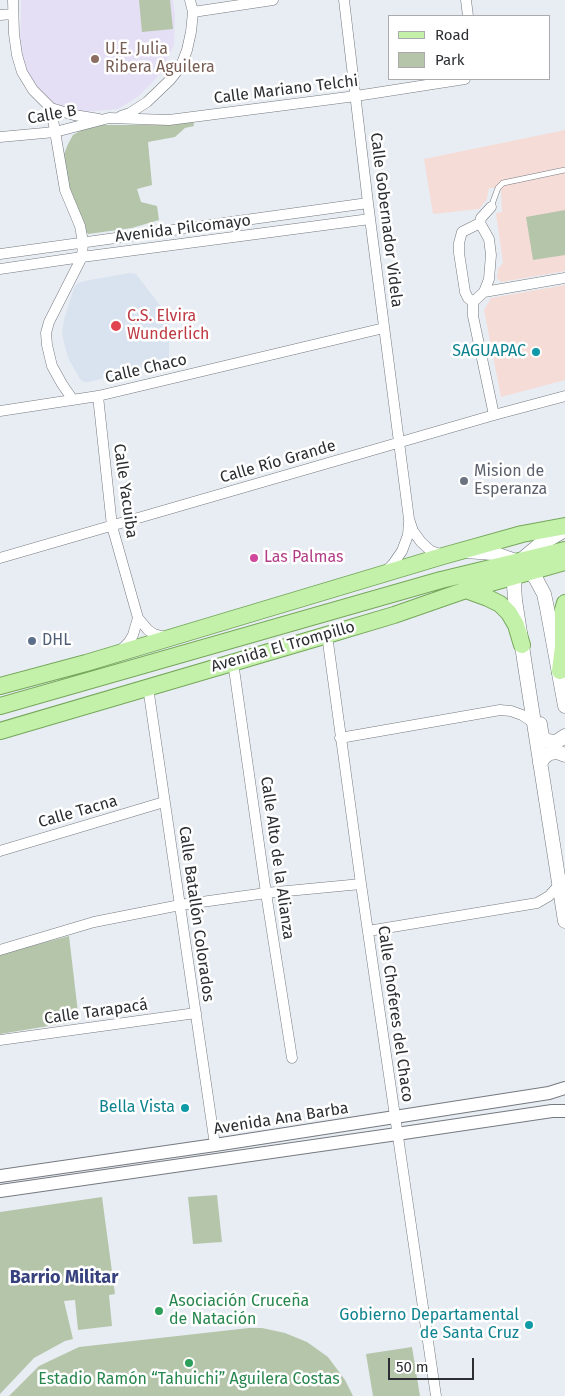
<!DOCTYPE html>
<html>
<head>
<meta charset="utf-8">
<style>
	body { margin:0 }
	#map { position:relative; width:565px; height:1396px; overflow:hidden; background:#e8edf3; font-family:"Fira Sans",sans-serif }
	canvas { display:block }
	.legend { position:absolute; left:388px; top:15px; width:162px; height:65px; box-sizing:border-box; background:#fff; border:1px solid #ababad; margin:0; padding:6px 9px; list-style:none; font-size:15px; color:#2c2e31 }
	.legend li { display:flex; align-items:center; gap:10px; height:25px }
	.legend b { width:25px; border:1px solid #ababad }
	.scale { position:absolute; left:388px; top:1358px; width:86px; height:22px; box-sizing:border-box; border:2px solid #2c2e31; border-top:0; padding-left:6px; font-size:15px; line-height:18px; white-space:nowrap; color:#2c2e31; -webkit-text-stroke:4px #fff; paint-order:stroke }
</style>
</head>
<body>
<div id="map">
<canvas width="565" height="1396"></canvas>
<ul class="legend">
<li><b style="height:6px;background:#c4f1aa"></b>Road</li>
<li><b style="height:14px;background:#b5c5aa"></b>Park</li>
</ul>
<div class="scale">50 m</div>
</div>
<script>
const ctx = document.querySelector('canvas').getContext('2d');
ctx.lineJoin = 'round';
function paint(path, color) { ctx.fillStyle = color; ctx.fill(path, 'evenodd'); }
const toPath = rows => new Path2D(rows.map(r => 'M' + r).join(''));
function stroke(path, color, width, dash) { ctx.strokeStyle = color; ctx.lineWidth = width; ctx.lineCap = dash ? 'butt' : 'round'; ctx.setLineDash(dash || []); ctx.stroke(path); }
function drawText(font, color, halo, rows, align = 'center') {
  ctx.font = font + ' "Fira Sans",sans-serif'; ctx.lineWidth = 5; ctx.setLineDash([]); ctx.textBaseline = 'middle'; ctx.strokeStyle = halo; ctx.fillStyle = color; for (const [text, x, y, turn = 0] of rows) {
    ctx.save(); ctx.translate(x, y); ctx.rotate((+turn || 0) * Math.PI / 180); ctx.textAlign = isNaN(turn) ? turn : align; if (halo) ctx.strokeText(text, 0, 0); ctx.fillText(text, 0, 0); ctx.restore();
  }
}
const built = toPath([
	[129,273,136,274,169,317,169,361,89,382,84,382,80,379,69,360,65,347,62,333,64,319,74,288,77,284,84,281]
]);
const industrial = toPath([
	[565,130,565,271,501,282,497,278,498,269,503,263,496,213,502,212,501,190,498,188,489,188,487,199,479,209,433,214,424,159],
	[565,285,565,380,501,397,484,310,491,298]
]);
const education = toPath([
	[21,0,173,0,175,15,174,45,161,73,139,96,118,109,81,112,61,108,40,94,24,67,20,52]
]);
const green = toPath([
	[139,0,170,0,173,29,142,32],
	[193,121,194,126,185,128,175,137,148,142,152,185,137,189,141,202,157,206,159,220,132,228,88,234,84,228,77,206,71,194,65,173,64,154,68,144,73,135,87,127,96,125,159,125],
	[565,210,565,255,533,260,526,217],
	[69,936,79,1021,0,1034,0,954],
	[217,1195,222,1242,193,1244,188,1197],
	[102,1197,115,1294,109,1295,112,1326,78,1330,75,1300,64,1301,73,1339,65,1341,34,1358,0,1394,0,1212],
	[249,1328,262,1328,285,1333,307,1342,328,1357,345,1380,353,1396,9,1396,39,1366,79,1347],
	[412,1347,420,1396,373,1396,366,1354]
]);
const service = toPath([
	[491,207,498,188,503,183,565,170]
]);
const minor = toPath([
	[13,0,14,34,17,55,22,72,33,90,51,108,74,115,99,119],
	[344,0,368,203,409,519,413,531,421,542,431,551,443,555],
	[466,0,468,16],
	[193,12,273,0],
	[0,15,12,14],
	[51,108,65,190,80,226,83,242,82,257,49,322,46,333,47,345,52,366,62,384,73,400],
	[121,116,130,113,147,102,170,80,181,66,187,50,191,32,193,12,190,0],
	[0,137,55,132,109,118,169,120,356,96,465,79],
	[0,254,368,203],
	[0,269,82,257,370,219],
	[484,292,489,279,491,255,489,239,480,223,481,218,491,207],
	[473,302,468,298,465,292,459,253,459,243,462,232,480,223],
	[98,396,112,526,138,618,148,630,154,634,165,637],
	[0,411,98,396,384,328],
	[494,415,473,316,473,302,484,292,565,278],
	[0,558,494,415,565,396],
	[386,571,393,564,402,551,408,535,409,522],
	[327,635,361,884,436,1396],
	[121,650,129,642,133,635,138,618],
	[233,662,266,893,292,1058],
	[148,687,215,1145],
	[340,738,500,710,511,711,522,715,534,723],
	[0,851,164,802],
	[368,931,537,903,549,896,559,885],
	[0,950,94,922,180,905,266,893,361,884],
	[0,1040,196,1013]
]);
const tertiary = toPath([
	[0,1176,215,1145,549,1093,565,1088],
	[0,1191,397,1134,552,1111,565,1111]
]);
const secondary = toPath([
	[565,530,539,545,519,562,516,569,514,585,515,600,526,672,565,921],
	[466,551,493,553,519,562,527,567,536,579,544,594,547,608,565,706],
	[540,724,542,737,547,741,556,742,565,736],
	[540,763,544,757,550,753,557,752,565,755]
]);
const primary = toPath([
	[466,590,488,598,500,604,509,613,516,625,522,645],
	[560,671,563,647,563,610,565,603],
	[0,686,86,663,443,556,522,534,565,526],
	[0,706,441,580,565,550],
	[0,731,327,635,394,615,466,590,565,562]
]);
const markers = [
	[95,59,5,"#8d6e63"],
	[116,326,6,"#e0444e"],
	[536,352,5,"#0f9aa8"],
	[464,481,5,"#6b7280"],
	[254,558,5,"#d1479c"],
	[32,641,5,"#5c6f8a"],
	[185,1108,5,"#0f9aa8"],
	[159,1311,5,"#2e9e5b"],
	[529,1325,5,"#0f9aa8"],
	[189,1363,5,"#2e9e5b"]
];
const educationNames = [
	["U.E. Julia",105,50],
	["Ribera Aguilera",105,68]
];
const streetNames = [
	["Calle Mariano Telchi",286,90,-7],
	["Calle B",52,115,-10],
	["Calle Gobernador Videla",386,220,83],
	["Avenida Pilcomayo",183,229,-7],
	["Calle Chaco",146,369,-13],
	["Calle Río Grande",278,462,-16],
	["Calle Yacuiba",125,491,82],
	["Avenida El Trompillo",283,647,-16],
	["Calle Tacna",78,812,-16],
	["Calle Alto de la Alianza",277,858,82],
	["Calle Batallón Colorados",196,914,82],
	["Calle Tarapacá",96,1012,-8],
	["Calle Choferes del Chaco",395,1014,82],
	["Avenida Ana Barba",281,1119,-9]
];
const healthNames = [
	["C.S. Elvira",127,317],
	["Wunderlich",127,335]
];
const cultureNames = [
	["SAGUAPAC",526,352],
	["Bella Vista",175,1108],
	["Gobierno Departamental",519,1316],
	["de Santa Cruz",519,1334]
];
const worshipNames = [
	["Mision de",474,472],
	["Esperanza",474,490]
];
const hotelNames = [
	["Las Palmas",264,558]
];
const serviceNames = [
	["DHL",42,641]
];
const leisureNames = [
	["Asociación Cruceña",169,1302],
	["de Natación",169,1320],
	["Estadio Ramón “Tahuichi” Aguilera Costas",189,1380,"center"]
];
const neighbourhoodNames = [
	["Barrio Militar",64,1278]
];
paint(built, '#d8e3ef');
paint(industrial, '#f6dcd7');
paint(education, '#e5dff5');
paint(green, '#b5c5aa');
stroke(service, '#757a80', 6);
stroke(minor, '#757a80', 11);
stroke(tertiary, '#757a80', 14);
stroke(secondary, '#757a80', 15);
stroke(primary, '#75a75b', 18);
stroke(service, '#fff', 5);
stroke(minor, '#fff', 10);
stroke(tertiary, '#fff', 12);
stroke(secondary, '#fff', 14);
stroke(primary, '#c4f1aa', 16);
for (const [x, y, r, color] of markers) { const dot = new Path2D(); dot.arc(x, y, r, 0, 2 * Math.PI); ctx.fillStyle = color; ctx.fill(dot); stroke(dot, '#fff', 2); }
drawText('16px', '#785e54', '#fff', educationNames, 'left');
drawText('16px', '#2c2e31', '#fff', streetNames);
drawText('16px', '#be3a42', '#fff', healthNames, 'left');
drawText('16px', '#0d838f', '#fff', cultureNames, 'right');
drawText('16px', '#5b616d', '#fff', worshipNames, 'left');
drawText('16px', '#b23c85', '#fff', hotelNames, 'left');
drawText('16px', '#4e5e75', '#fff', serviceNames, 'left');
drawText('16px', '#27864d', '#fff', leisureNames, 'left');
drawText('bold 18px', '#37417d', '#fff', neighbourhoodNames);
</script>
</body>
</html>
